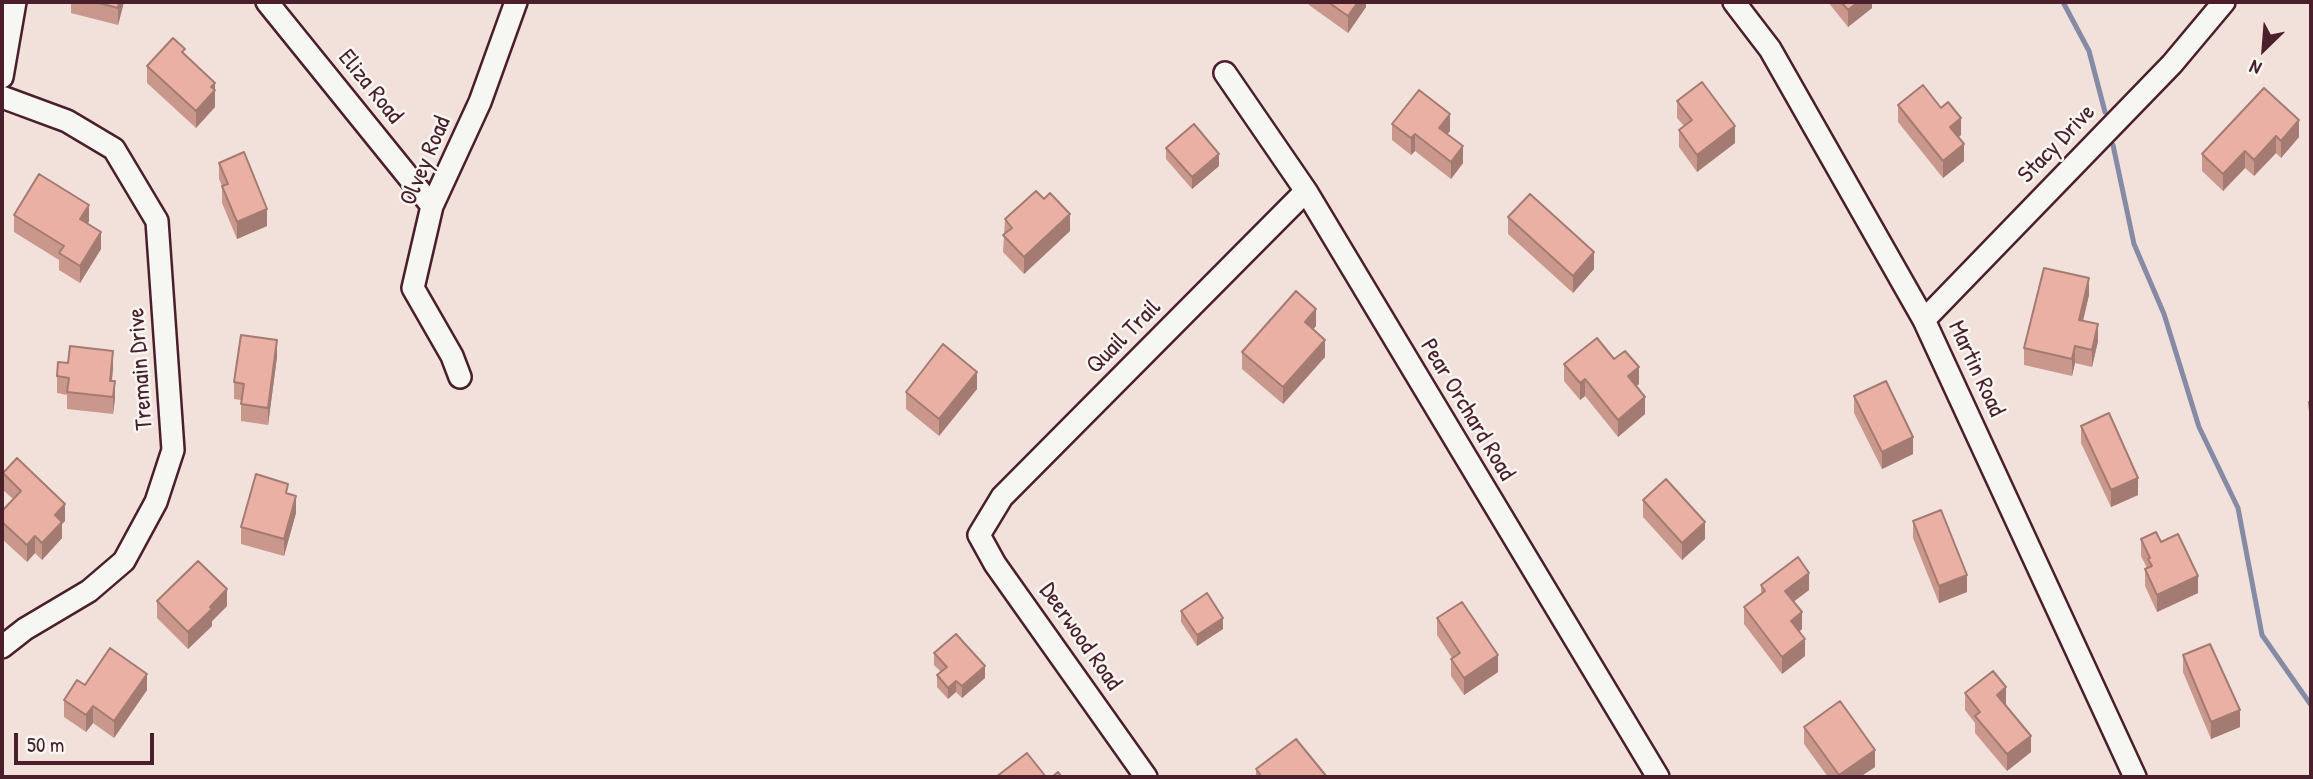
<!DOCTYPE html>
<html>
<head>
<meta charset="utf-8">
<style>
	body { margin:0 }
	#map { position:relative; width:2313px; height:779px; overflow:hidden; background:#f2e1da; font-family:"Patrick Hand",sans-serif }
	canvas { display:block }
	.frame { position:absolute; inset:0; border:4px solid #4a1f2b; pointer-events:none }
	.north { position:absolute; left:2229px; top:14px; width:70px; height:70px; -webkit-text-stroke:5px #f6f6f2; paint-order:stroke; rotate:205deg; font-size:19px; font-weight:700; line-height:28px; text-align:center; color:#4a1f2b }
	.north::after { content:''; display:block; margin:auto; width:24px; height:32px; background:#4a1f2b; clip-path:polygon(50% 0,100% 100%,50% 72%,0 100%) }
	.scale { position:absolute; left:14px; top:733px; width:140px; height:32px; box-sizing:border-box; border:4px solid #4a1f2b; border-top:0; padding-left:9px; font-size:21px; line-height:24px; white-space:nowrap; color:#4a1f2b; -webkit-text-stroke:5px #f6f6f2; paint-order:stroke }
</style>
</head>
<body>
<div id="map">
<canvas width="2313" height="779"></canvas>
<div class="frame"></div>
<div class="north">N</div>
<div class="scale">50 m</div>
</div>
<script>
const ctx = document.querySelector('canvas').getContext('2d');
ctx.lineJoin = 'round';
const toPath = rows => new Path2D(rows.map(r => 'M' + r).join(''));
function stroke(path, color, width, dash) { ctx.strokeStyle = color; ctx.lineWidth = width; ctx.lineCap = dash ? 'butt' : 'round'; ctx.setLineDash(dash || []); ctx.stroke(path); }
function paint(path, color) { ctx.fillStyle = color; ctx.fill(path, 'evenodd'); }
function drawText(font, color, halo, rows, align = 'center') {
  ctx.font = font + ' "Patrick Hand",sans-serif'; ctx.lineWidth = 5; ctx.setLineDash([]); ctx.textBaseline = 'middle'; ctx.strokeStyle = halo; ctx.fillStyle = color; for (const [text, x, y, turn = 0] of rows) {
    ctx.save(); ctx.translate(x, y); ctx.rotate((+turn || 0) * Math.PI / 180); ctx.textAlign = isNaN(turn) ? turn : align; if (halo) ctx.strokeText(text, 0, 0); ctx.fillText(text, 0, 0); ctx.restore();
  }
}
const stream = toPath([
	[2063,2,2089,51,2105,112],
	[2113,145,2134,244,2164,314,2199,427,2238,508,2262,635,2311,705]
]);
const street = toPath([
	[267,2,432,206],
	[1734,2,1770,49,1924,320,2135,777],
	[1225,73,1306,191,1658,777],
	[2,77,15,2],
	[2,97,67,121,114,149,157,221,173,450,156,502,124,561,89,591,25,629,2,647],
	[1924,320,2172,64,2224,2],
	[460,377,452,356,413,288,432,206,480,102,516,2],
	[1146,777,995,564,979,535,1002,497,1306,191]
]);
const wall = toPath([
	[71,2,124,2,118,25,71,13],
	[1309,2,1366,2,1366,7,1348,33,1309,5],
	[1828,2,1872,2,1872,8,1848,27],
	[185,55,215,83,215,107,196,128,147,83,147,66],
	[1677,101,1735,143,1697,172,1679,147,1679,130,1684,126,1677,118],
	[1898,105,1941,108,1961,135,1958,137,1964,161,1943,178,1898,122],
	[2299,120,2299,137,2281,158,2276,153,2254,176,2245,168,2223,191,2202,171,2202,154],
	[1392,124,1450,131,1447,134,1463,163,1451,179,1415,151,1411,155,1392,140],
	[1166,148,1219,166,1192,189,1166,159],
	[219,163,267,226,237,239,222,203,222,186,219,179],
	[14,215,89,221,88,224,101,249,80,283,59,270,59,260,14,232],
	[1508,217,1594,269,1573,293,1508,234],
	[1005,219,1070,231,1024,274,1003,252],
	[2089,295,2083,321,2098,341,2092,367,2075,363,2072,376,2024,365,2024,348],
	[1316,326,1313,329,1325,357,1283,404,1242,369,1242,352],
	[277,357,268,425,241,421,241,400,234,399,234,382],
	[1614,359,1639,384,1636,386,1645,414,1618,437,1585,396,1580,400,1564,381,1564,364],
	[113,368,112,381,115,398,113,414,67,409,67,395,57,393,57,376],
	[977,389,939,436,906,409,906,392],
	[1854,396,1913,454,1882,469,1854,413],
	[2309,402,2311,402,2311,438,2309,419],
	[2081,426,2138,495,2111,507,2081,443],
	[3,473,65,521,62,524,62,538,42,560,35,553,27,562,2,539,2,511,13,499,3,490],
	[1643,500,1705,539,1682,560,1643,517],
	[296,513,284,556,241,544,241,527],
	[1913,521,1967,592,1939,603,1913,538],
	[2141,539,2161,542,2198,593,2157,612,2145,586,2145,569,2147,568,2141,556],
	[1761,585,1809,590,1793,602,1802,629,1799,632,1805,656,1782,674,1744,624,1744,607,1761,594],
	[157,601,227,606,212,621,212,626,188,649,157,618],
	[1181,611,1223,629,1197,646,1181,622],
	[1437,618,1498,672,1464,695,1451,676,1451,659,1452,658,1437,635],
	[934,653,985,678,962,698,956,692,948,699,937,687,937,675,941,672,934,665],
	[2183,655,2240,727,2211,739,2183,672],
	[85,685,147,690,114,738,93,723,86,732,64,717,64,700],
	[1965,693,2006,704,2031,752,2007,771,1975,733,1975,723,1965,710],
	[1804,727,1875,767,1860,777,1828,777,1804,744],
	[1256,769,1327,777,1256,777]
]);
const shadedWall = toPath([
	[119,2,124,2,118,25,118,8],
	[1358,2,1366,2,1366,7,1348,33,1348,16],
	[1858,2,1872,2,1872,8,1848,27,1848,10],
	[215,83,215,107,196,128,196,111,211,87],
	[1450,114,1450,131,1439,145,1439,128],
	[1961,118,1961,135,1950,144,1950,127],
	[2299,120,2299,137,2281,158,2281,141],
	[1735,126,1735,143,1697,172,1697,155],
	[1415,134,1415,151,1411,155,1411,138],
	[2276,136,2276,153,2254,176,2254,160],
	[1964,144,1964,161,1943,178,1943,161],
	[1463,146,1463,163,1451,179,1451,162],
	[2245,151,2245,168,2223,191,2223,174],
	[1219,154,1219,166,1192,189,1192,177],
	[89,205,89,221,80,236,80,219],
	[267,209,267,226,237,239,237,222],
	[1070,214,1070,231,1024,274,1024,257],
	[101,232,101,249,80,283,80,266],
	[1594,252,1594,269,1573,293,1573,276],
	[2089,278,2089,295,2079,337,2079,320],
	[1316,309,1316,326,1305,339,1305,322],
	[2098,324,2098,341,2092,367,2092,350],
	[277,340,277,357,268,425,268,408],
	[1325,340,1325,357,1283,404,1283,387],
	[2075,346,2075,363,2072,376,2072,359],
	[113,351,113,368,110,398,110,381],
	[1639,367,1639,384,1628,393,1628,376],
	[977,372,977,389,939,436,939,419],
	[1585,379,1585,396,1580,400,1580,383],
	[115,381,115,398,113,414,113,397],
	[1645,397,1645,414,1618,437,1618,420],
	[1913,437,1913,454,1882,469,1882,452],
	[2138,478,2138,495,2111,507,2111,490],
	[296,496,296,513,284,556,284,539],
	[65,504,65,521,62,524,62,538,42,560,42,543,55,515],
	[1705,522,1705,539,1682,560,1682,543],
	[35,536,35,553,27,562,27,545],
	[1809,573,1809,590,1785,608,1785,591],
	[1967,575,1967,592,1939,603,1939,586],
	[2198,576,2198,593,2157,612,2157,595],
	[227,589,227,606,212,621,212,626,188,649,188,632,210,607],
	[1802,612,1802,629,1791,638,1791,621],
	[1223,618,1223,629,1197,646,1197,635],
	[1805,639,1805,656,1782,674,1782,657],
	[1498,655,1498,672,1464,695,1464,678],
	[985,666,985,678,962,698,962,686],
	[147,674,147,690,114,738,114,721],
	[956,681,956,692,948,699,948,688],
	[2006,687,2006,704,1997,711,1997,695],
	[93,706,93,723,86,732,86,715],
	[2240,710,2240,727,2211,739,2211,722],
	[2031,736,2031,752,2007,771,2007,754],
	[1875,750,1875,767,1860,777,1839,777,1839,775]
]);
const building = toPath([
	[95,2,119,2,118,8,95,2],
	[1328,2,1358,2,1348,16,1328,2],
	[1841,2,1858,2,1848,10,1841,2],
	[173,38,185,49,182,52,215,83,211,87,215,90,196,111,147,66,173,38],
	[1702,82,1735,126,1697,155,1679,130,1692,120,1677,101,1702,82],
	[1923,85,1941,108,1948,102,1961,118,1950,127,1964,144,1943,161,1898,105,1923,85],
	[2264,88,2299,120,2281,141,2276,136,2254,160,2245,151,2223,174,2202,154,2264,88],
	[1419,90,1450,114,1439,128,1463,146,1451,162,1415,134,1411,138,1392,124,1419,90],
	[1194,124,1219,154,1192,177,1166,148,1194,124],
	[244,152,267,209,237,222,222,186,228,184,219,163,244,152],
	[39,174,89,205,80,219,101,232,80,266,59,253,64,246,14,215,39,174],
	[1036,191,1044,199,1050,193,1070,214,1024,257,1003,235,1012,228,1005,219,1036,191],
	[1530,194,1594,252,1573,276,1508,217,1530,194],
	[2044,268,2089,278,2079,320,2098,324,2092,350,2075,346,2072,359,2024,348,2044,268],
	[1296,291,1316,309,1305,322,1325,340,1283,387,1242,352,1296,291],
	[241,335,277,340,268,408,241,404,244,384,234,382,241,335],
	[1597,338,1614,359,1625,351,1639,367,1628,376,1645,397,1618,420,1585,379,1580,383,1564,364,1597,338],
	[943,344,977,372,939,419,906,392,943,344],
	[70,346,113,351,110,381,115,381,113,397,67,392,69,378,57,376,58,362,68,363,70,346],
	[1886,381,1913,437,1882,452,1854,396,1886,381],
	[2309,402,2311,402,2311,421,2309,402],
	[2109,413,2138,478,2111,490,2081,426,2109,413],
	[17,458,65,504,55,515,62,522,42,543,35,536,27,545,2,522,2,511,21,491,3,473,17,458],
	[256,474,288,484,286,493,296,496,284,539,241,527,256,474],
	[1666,479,1705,522,1682,543,1643,500,1666,479],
	[1941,510,1967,575,1939,586,1913,521,1941,510],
	[2156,532,2161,542,2178,534,2198,576,2157,595,2145,569,2152,566,2148,559,2150,558,2141,539,2156,532],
	[1798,557,1809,573,1785,591,1802,612,1791,621,1805,639,1782,657,1744,607,1765,591,1761,585,1798,557],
	[198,561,227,589,210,607,212,609,188,632,157,601,198,561],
	[1207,593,1223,618,1197,635,1181,611,1207,593],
	[1462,602,1498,655,1464,678,1451,659,1460,653,1437,618,1462,602],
	[956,634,985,666,962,686,956,681,948,688,937,675,947,667,934,653,956,634],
	[2210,644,2240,710,2211,722,2183,655,2210,644],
	[110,648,147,674,114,721,93,706,86,715,64,700,77,680,85,685,110,648],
	[1993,671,2006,687,1997,695,2031,736,2007,754,1975,716,1980,712,1965,693,1993,671],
	[1840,701,1875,750,1839,775,1804,727,1840,701],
	[1296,739,1327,777,1262,777,1256,769,1296,739],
	[1027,753,1046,777,996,777,1027,753],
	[1058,772,1062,777,1052,777,1058,772]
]);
const streetNames = [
	["Eliza Road",370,87,51],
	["Stacy Drive",2057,144,-46],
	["Olvey Road",426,161,-67],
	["Quail Trail",1124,337,-45],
	["Tremain Drive",141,369,-94],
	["Martin Road",1976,369,65],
	["Pear Orchard Road",1467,410,59],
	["Deerwood Road",1080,637,55]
];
stroke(stream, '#858aa5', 5);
stroke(street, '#4a1f2b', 26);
stroke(street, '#f6f6f2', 21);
paint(wall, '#c9978c');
paint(shadedWall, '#a47b72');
paint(building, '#eab0a3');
stroke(building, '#a47b72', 2);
drawText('24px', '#4a1f2b', '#f6f6f2', streetNames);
</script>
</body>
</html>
